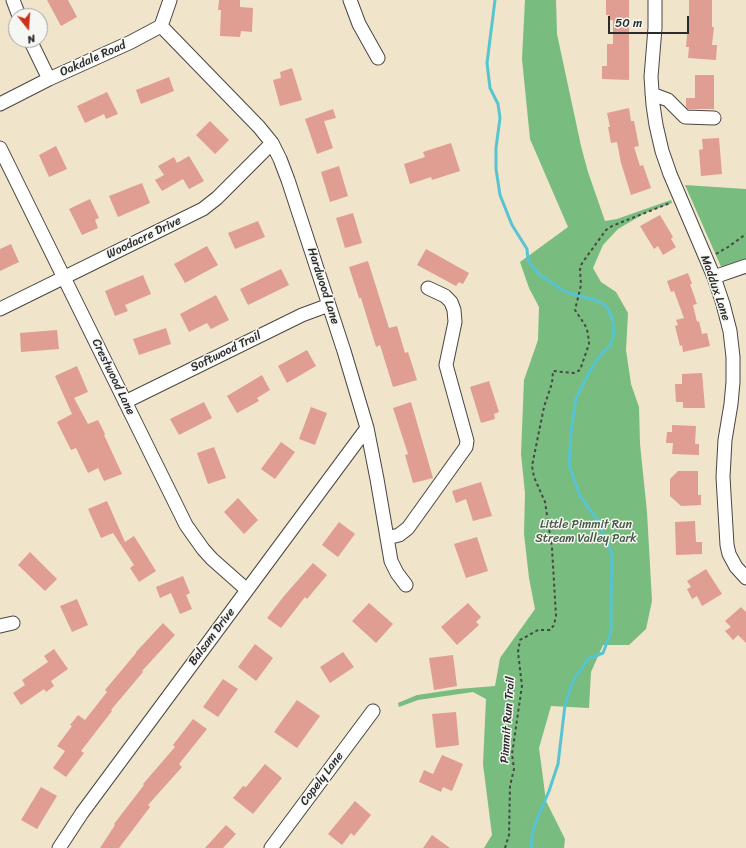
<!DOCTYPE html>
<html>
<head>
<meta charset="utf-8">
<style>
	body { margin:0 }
	#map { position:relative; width:746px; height:848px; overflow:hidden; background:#f0e4ca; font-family:Sriracha,sans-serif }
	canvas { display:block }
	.north { position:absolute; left:8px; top:8px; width:40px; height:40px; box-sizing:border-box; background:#f6f6f2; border:1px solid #a5a5a2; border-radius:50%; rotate:163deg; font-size:11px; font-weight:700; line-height:16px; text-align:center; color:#2b2b2b }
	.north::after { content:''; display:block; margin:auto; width:14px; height:18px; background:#c8321e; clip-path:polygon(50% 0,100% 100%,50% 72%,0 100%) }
	.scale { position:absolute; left:608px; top:16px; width:81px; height:18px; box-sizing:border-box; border:2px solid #2b2b2b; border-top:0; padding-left:5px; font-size:12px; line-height:14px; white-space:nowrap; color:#2b2b2b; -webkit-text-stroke:3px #f6f6f2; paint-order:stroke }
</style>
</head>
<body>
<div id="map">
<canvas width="746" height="848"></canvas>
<div class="north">N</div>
<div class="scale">50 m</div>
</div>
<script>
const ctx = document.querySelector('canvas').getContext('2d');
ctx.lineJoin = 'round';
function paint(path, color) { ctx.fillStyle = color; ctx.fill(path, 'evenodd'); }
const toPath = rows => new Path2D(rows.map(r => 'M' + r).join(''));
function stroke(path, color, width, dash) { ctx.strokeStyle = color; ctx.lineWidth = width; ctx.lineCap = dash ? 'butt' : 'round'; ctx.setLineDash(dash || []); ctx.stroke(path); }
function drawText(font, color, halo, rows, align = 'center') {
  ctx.font = font + ' Sriracha,sans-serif'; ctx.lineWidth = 3; ctx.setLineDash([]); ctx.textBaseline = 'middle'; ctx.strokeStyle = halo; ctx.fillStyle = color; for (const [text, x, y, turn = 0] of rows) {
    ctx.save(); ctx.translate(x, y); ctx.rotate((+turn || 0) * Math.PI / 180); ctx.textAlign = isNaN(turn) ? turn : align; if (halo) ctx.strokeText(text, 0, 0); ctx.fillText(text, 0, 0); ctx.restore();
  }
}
const forest = toPath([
	[525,0,556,0,557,34,581,146,588,172,605,221,617,219,671,200,672,203,645,213,618,229,603,245,593,268,601,282,616,292,628,313,626,350,631,384,639,407,640,444,647,512,652,601,646,629,629,645,603,645,591,672,589,708,551,706,539,748,546,801,565,839,564,848,484,848,492,835,483,764,486,699,473,692,418,700,399,707,398,703,417,695,458,689,495,686,500,658,535,609,529,578,524,534,525,493,521,454,524,380,538,340,539,307,529,288,520,262,568,227,530,139,522,59],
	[685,185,746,189,746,260,722,269]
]);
const stream = toPath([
	[495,0,487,63,490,88,498,104,500,118,496,148,496,169,500,195,512,225,527,249,528,260,532,266,540,275,561,289,569,293,598,301,606,306,611,315,614,327,613,337,610,346,601,354,591,369,576,398,571,432,569,465,580,496,598,521,612,555,611,609,611,632,603,653,588,659,573,681,565,705,558,764,549,791,535,824,532,836,531,848]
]);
const building = toPath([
	[47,0,68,0,77,17,61,26],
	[219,0,240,0,240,7,253,8,252,32,241,31,240,37,220,36,221,10,218,10],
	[606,0,629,0,629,80,602,79,602,66,607,66,607,44,613,44,613,20,609,20,609,15,606,15],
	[689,0,712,0,712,27,714,27,712,45,717,45,716,60,688,58,689,47,686,47,688,26,689,26],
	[292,68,302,100,280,106,273,80,281,78,280,72],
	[695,75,714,75,714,109,688,109,686,107,686,98,695,98],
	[169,77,174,91,141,104,136,90],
	[107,92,118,114,106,119,104,114,85,123,77,106],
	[629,108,631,121,634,121,639,146,634,147,640,166,643,165,651,188,631,195,621,163,617,142,611,143,608,127,610,127,607,113],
	[333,109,336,118,324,121,333,148,317,154,305,119],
	[210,121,229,140,215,154,196,135],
	[719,138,722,174,701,176,699,150,703,149,702,139],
	[451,143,460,171,432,180,431,177,410,184,404,164,425,157,423,152],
	[56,146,67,169,49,177,39,155],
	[189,156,204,181,189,189,183,179,162,191,155,180,164,175,158,166,174,157,177,163],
	[339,166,348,196,330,202,321,172],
	[142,183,150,203,118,217,109,196],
	[90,199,99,218,95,220,98,228,82,235,69,209],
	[353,213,362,243,345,248,336,218],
	[660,215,673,237,671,239,676,247,663,255,658,246,654,249,640,226],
	[258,221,265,237,235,249,228,233],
	[11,244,19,262,0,271,0,249],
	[207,246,218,265,185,283,174,264],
	[426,249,469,273,463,284,459,282,456,286,417,265],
	[368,261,389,328,397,326,405,353,408,352,417,380,393,387,380,345,376,347,361,298,359,298,349,267],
	[281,269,289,285,248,305,240,289],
	[688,273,692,284,690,284,697,304,693,305,697,322,699,321,702,334,707,333,710,346,683,352,682,345,680,346,675,326,678,325,676,320,684,318,674,291,671,292,667,281],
	[143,275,151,294,125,305,128,311,115,316,105,291],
	[216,295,229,320,211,329,207,323,189,332,180,314],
	[166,328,171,344,139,355,133,339],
	[57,330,59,349,21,352,20,333],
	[307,350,316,366,287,383,278,366],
	[77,366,88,392,74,398,88,424,98,420,105,434,104,435,122,474,104,481,98,468,88,473,76,448,71,450,57,422,72,414,55,376],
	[702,373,705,408,683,408,683,402,676,402,675,384,682,384,682,374],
	[262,375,270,390,257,398,259,401,237,413,227,396],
	[489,381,499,412,494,414,495,419,481,423,470,387],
	[204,402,212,418,179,435,170,419],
	[411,402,433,478,413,483,405,455,408,454,393,408],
	[311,407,327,413,315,445,299,439],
	[672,425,696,426,695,444,699,444,699,455,672,454,673,443,666,443,667,432,672,432],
	[281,442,295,452,275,479,261,469],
	[214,447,226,478,208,484,197,453],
	[678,471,698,471,698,495,701,495,701,505,681,506,670,496,670,479],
	[481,482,492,516,473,521,466,499,456,503,452,491],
	[238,498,258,520,244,534,224,512],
	[107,501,125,542,134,536,156,571,139,582,130,568,134,565,113,533,101,538,88,509],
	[695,521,696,542,702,542,702,554,676,555,675,522],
	[339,522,355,534,338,557,322,545],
	[477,537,488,571,466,578,454,544],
	[30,552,57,579,45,591,18,565],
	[313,563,327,575,307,599,305,597,281,628,267,618,284,596],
	[706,569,722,594,702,606,697,596,692,599,687,589,691,587,687,581],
	[183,576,190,593,186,595,192,609,180,614,171,593,160,598,156,587],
	[77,599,88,625,72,632,60,606],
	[369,603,393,624,376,643,352,621],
	[468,603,481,617,476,622,479,625,457,645,441,627],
	[741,607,746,612,746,643,738,635,733,640,725,631,731,627,725,621],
	[163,623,175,635,142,671,143,672,111,710,112,711,81,751,84,753,66,777,53,768,65,751,57,746,72,726,70,725,78,715,85,720,107,692,105,690,136,653,136,652],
	[255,644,273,658,256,681,238,667],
	[54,649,68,669,51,681,54,686,46,692,44,689,21,705,13,693,25,685,22,680,48,662,44,656],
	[343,652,354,667,330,683,320,667],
	[453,655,457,686,434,690,429,658],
	[223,679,238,689,218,717,203,707],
	[297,700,320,716,297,748,274,732],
	[456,712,459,745,436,748,432,714],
	[193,719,207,729,179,764,182,767,148,805,150,807,119,848,100,848,115,825,114,824,144,785,143,784,175,747,173,745],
	[442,755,463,764,452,791,443,787,441,792,419,782,424,770,433,774],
	[265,764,282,778,253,814,233,798,243,786,246,787],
	[41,787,57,796,37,829,21,820],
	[355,801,371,815,354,836,351,833,342,845,328,834],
	[226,825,236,834,223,848,205,848],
	[432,835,450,848,423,848]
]);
const path = toPath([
	[716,254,728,247,746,234],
	[505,848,509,835,510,786,514,769,512,754,522,686,518,652,520,640,538,630,550,630,554,625,556,616,552,548,545,502,534,477,532,466,544,407,552,383,553,371,574,373,580,370,589,344,588,333,585,325,575,310,581,285,580,270,581,265,585,259,606,230,612,226,670,203]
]);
const minor = toPath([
	[13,0,19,16],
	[350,0,359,24,378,58],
	[655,0,655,28,651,77,653,105,656,125,662,151,670,174,714,277,723,304,730,331,733,357,733,382,731,404,725,440,723,477,727,545,729,554,736,567,746,578],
	[161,26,259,127,272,143,280,159,288,180,344,351,367,428,377,479,391,561,397,573,406,585],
	[30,40,49,79],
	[652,94,668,100,685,117,714,118],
	[0,104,49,79,131,42,161,26,170,0],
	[0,148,186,525,203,549,212,559,247,590],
	[714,277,746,266],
	[0,309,203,209,217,198,272,143],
	[125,402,302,315,329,305],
	[387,538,399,535,408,528,466,447,467,441,446,365,455,322,454,310,451,302,445,296,428,288],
	[0,626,13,623],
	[59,848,82,813,367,428],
	[271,848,373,711]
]);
const streetNames = [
	["Oakdale Road",93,59,-24],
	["Woodacre Drive",144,238,-26],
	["Hardwood Lane",323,286,72],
	["Maddux Lane",715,288,71],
	["Softwood Trail",226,352,-26],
	["Crestwood Lane",113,377,64],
	["Balsam Drive",212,637,-53],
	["Pimmit Run Trail",508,720,-86],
	["Copely Lane",322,779,-53]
];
const parkNames = [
	["Little Pimmit Run",586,525],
	["Stream Valley Park",586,539]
];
paint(forest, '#78bc7f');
stroke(stream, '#58c4d1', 3);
paint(building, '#e09d92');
stroke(minor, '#494743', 15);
stroke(path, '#494743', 2, [3, 3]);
stroke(minor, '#fff', 13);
drawText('12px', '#2b2b2b', '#f6f6f2', streetNames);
drawText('12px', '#465846', '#f6f6f2', parkNames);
</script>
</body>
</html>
